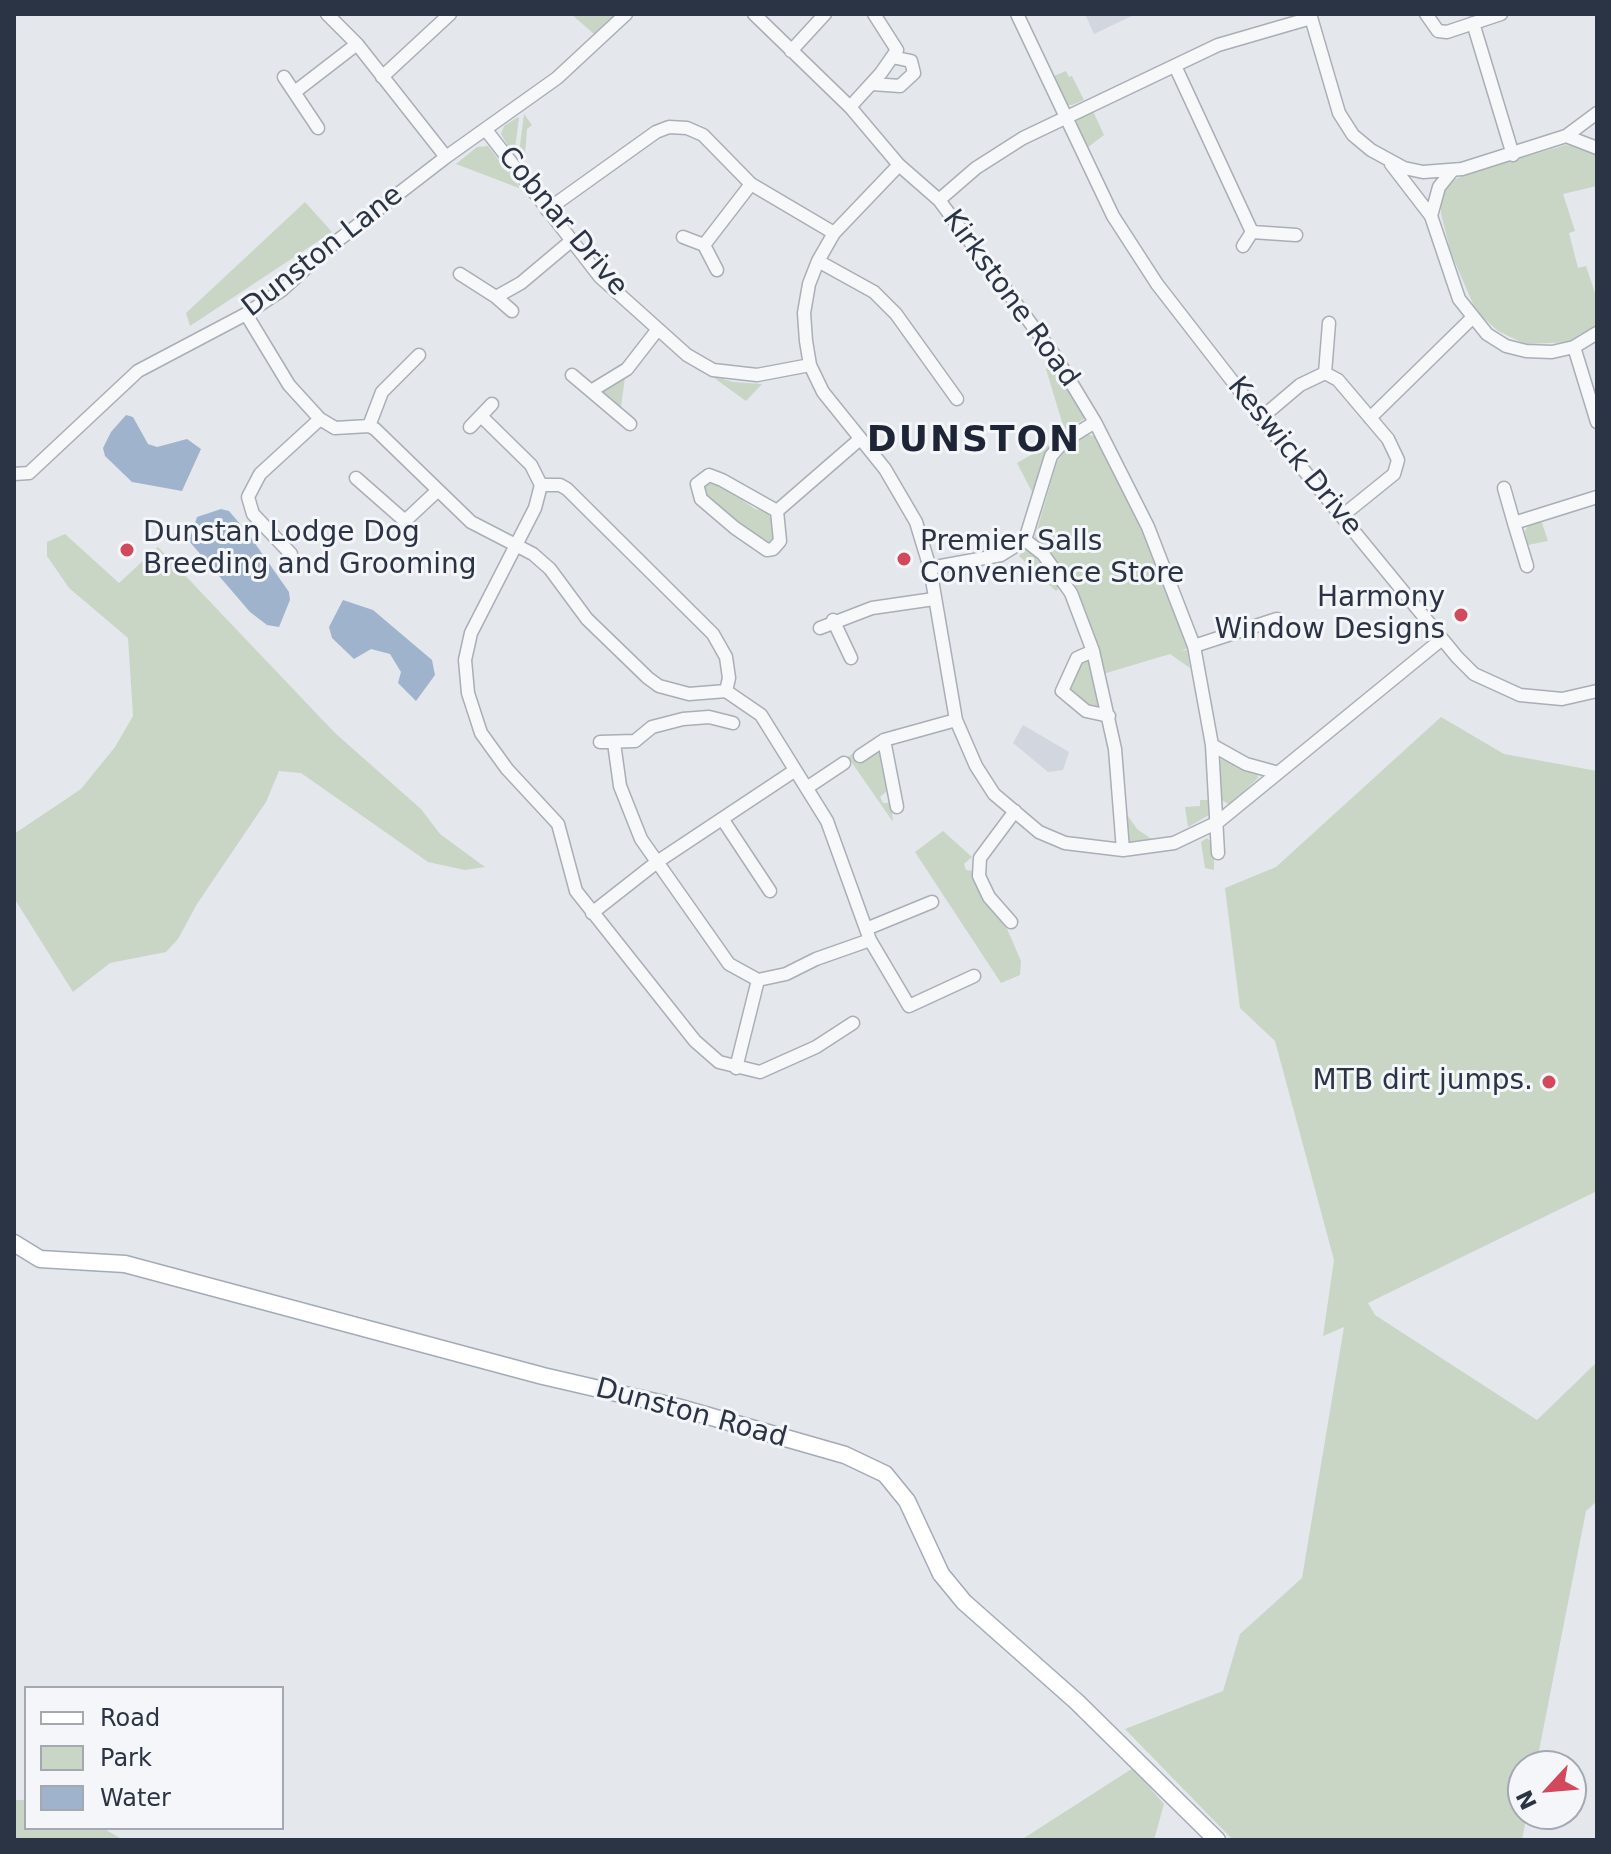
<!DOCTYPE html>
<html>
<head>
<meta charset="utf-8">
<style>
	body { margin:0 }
	#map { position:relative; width:1611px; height:1854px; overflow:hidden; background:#e4e7ec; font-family:"DejaVu Sans",sans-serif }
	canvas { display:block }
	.frame { position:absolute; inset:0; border:16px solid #2b3445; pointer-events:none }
	.legend { position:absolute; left:24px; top:1686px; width:260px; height:144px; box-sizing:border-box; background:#f4f6f9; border:2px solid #a4a8b1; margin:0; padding:10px 14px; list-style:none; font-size:24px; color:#2b3445 }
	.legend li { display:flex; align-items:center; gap:16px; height:40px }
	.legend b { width:40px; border:2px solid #a4a8b1 }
	.north { position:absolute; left:1507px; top:1750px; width:80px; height:80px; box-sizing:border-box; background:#f4f6f9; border:2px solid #a4a8b1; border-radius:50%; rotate:244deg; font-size:22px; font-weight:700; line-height:32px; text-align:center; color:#2b3445 }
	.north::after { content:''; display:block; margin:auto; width:28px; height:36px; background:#d1495b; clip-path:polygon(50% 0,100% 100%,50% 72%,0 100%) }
</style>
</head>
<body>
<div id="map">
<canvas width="1611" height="1854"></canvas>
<div class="frame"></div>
<ul class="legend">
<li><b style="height:10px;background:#fff"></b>Road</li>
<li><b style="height:22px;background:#c9d6c5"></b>Park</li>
<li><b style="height:22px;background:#9fb4cc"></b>Water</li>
</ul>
<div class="north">N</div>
</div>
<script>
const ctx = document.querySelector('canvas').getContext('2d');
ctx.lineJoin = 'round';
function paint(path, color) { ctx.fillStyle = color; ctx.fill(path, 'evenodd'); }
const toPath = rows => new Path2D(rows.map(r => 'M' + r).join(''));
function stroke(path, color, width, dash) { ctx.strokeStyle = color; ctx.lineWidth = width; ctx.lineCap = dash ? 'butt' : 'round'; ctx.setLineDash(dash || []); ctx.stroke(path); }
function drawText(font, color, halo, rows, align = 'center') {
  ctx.font = font + ' "DejaVu Sans",sans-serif'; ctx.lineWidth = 6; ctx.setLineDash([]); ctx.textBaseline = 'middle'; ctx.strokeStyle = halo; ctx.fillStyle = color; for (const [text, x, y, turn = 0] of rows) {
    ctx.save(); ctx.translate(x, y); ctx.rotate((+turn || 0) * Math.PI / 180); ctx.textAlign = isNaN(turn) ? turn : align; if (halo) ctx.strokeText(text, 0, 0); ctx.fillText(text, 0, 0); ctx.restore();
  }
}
const built = toPath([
	[1085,14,1136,14,1094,34],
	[1023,725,1069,752,1063,770,1048,772,1013,743]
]);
const green = toPath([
	[571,14,616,14,594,34],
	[1066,71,1069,77,1072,76,1084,100,1072,105,1068,105,1054,76],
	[1093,111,1104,135,1087,148,1076,122,1079,116],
	[524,114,532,125,527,129,525,155,518,161],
	[518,117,519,118,514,156,501,134,504,126],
	[1566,145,1583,146,1597,155,1597,186,1563,194,1575,231,1569,233,1578,268,1586,266,1595,293,1597,325,1574,342,1525,344,1498,331,1476,311,1451,253,1441,214,1441,194,1450,182,1466,174],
	[488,146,519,186,519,188,456,164,477,147],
	[305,202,332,232,190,326,186,313],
	[1049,362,1085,418,1065,432,1046,369],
	[710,375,733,382,762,384,746,401],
	[625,377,620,414,600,391],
	[1087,434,1096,437,1156,559,1189,648,1181,651,1187,650,1190,668,1170,654,1103,674,1093,640,1034,540,1057,462,1070,444],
	[1048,445,1051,447,1032,492,1017,463],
	[706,483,722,486,755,509,768,512,777,534,772,543,767,544,705,498,702,486],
	[1541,520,1548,541,1528,545,1525,531,1528,526],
	[65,534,119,583,158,547,335,733,421,809,440,834,485,867,465,870,428,862,301,773,279,771,266,802,197,904,178,939,166,952,110,963,73,992,14,898,14,834,81,789,115,747,133,716,128,638,69,588,47,556,47,542],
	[1024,550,1031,552,1042,562,1060,587,1056,591,1019,556],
	[1090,661,1101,710,1099,712,1073,697,1069,690,1079,662],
	[1441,717,1504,754,1597,771,1597,1191,1368,1303,1375,1315,1537,1420,1597,1362,1597,1501,1586,1511,1536,1766,1523,1766,1523,1814,1527,1814,1522,1840,1233,1840,1125,1729,1223,1691,1240,1634,1302,1578,1344,1327,1323,1336,1334,1260,1275,1041,1240,1008,1225,888,1276,867],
	[880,750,888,790,880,797,883,803,891,803,893,822,848,757,853,753,862,762],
	[1226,758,1257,773,1258,778,1230,805,1222,800,1220,760],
	[1200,800,1209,800,1209,815,1188,827,1185,807,1200,806],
	[1126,813,1137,829,1153,840,1128,843],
	[943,831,972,857,964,864,966,870,973,871,978,886,1008,931,1021,961,1020,975,1001,983,915,852],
	[1207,838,1214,845,1214,870,1205,868,1201,842],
	[1133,1768,1164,1804,1154,1840,1021,1840],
	[14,1800,26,1800,26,1828,103,1828,123,1840,14,1840]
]);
const water = toPath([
	[126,415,133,417,148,444,157,447,187,439,201,449,182,491,132,482,105,456,103,448,111,432],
	[221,509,229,511,247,532,289,592,290,600,279,627,267,625,250,612,189,541,197,517],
	[343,600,373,610,432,660,435,675,416,701,398,683,401,672,390,654,371,649,354,659,332,638,329,627]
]);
const minor = toPath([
	[327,14,357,44,446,157],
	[754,14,850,107,899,165,939,200,1055,356,1095,422,1148,527,1194,646,1212,745,1218,853],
	[1017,14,1113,216,1157,284,1261,418,1457,657,1474,674,1520,695,1562,699,1597,691],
	[1310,14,1339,113,1353,135,1371,150,1404,168,1423,172,1462,169,1566,136,1597,113],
	[1426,14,1438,31,1447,32,1501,14],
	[1473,23,1513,155],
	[791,51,825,14],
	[1175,66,1252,232],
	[284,77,318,128],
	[382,77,450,14],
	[872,84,900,86,914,73,911,61,892,57],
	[296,91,357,44],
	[850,107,881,73,897,50,874,14],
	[486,130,600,277,687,355,713,370,757,375,810,365],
	[1566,136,1597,148],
	[1391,164,1431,216,1459,299,1487,334,1506,346,1526,351,1552,352,1574,347,1597,333],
	[899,165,834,233,818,261,809,284,804,313,806,341,810,365,823,392,885,469,916,522,930,568,956,720,976,766,994,794,1039,832,1065,843,1123,850,1174,843,1218,822,1442,639],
	[939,200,976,168,1023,138,1218,45,1311,18],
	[547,210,656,132,669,127,687,128,703,135,751,184,834,233],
	[1431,216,1439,187,1452,171],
	[683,237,704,245],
	[1243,246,1252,232,1296,235],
	[818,261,874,292,896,314,957,399],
	[717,270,704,245,751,184],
	[460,274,496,297,521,283,571,241],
	[496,297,512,311],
	[246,314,289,385,320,419,335,428,369,426,375,429,471,522,533,554,550,569,587,619,648,678,659,686,689,694,726,691,761,715,827,821,870,940,909,1006,974,976],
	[1574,347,1597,422],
	[1325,373,1329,323],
	[572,375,591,391,627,369,658,329],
	[591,391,630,424],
	[481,416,531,465,541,485,535,508,471,633,465,660,468,693,481,733,507,769,558,824,576,891,695,1041,719,1062,760,1072,816,1047,853,1023],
	[1261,418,1300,385,1325,373,1338,380,1388,439,1398,460,1394,474,1342,516],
	[1370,418,1472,318],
	[369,426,382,392,419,355],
	[470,427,492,404],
	[14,474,29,473,138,371,246,314,282,290,328,248,446,157,557,78,626,14],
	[356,478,405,521,437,491],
	[541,485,560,485,567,489,713,634,726,657,729,678,726,691],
	[1504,488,1514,523],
	[777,511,780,541,773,549,767,550,735,528,701,499,697,484,709,475,722,480,777,511,860,439],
	[1025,540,1043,554,1071,593,1093,651,1115,749,1123,850],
	[291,554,253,514,248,497,260,474,320,419],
	[1527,566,1514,523,1597,497],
	[930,568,1001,555,1025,540,1051,456,1063,442,1095,422],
	[833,620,851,658],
	[820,628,872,608,934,599],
	[1194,646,1277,619],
	[1093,651,1077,658,1062,691,1086,711,1109,716],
	[884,740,897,807],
	[600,742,635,741,652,727,683,719,709,717,733,723],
	[614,743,620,786,641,839,729,964,758,980,786,974,816,959,870,940],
	[1212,745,1246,764,1275,772],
	[860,756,884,740,956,720],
	[808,787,844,763],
	[723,820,770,891],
	[592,913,657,862,794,771],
	[1011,922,989,897,979,876,980,858,1015,811],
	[866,929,932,902],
	[736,1068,758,980]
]);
const major = toPath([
	[14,1243,40,1259,125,1264,543,1376,677,1407,845,1455,885,1474,907,1501,941,1574,964,1602,1077,1702,1217,1840]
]);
const markers = [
	[127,550,8,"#d1495b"],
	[904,559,8,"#d1495b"],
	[1461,615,8,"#d1495b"],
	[1549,1082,8,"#d1495b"]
];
const streetNames = [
	["Cobnar Drive",562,222,50],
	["Dunston Lane",323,252,-38],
	["Kirkstone Road",1010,299,54],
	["Keswick Drive",1294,457,51],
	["Dunston Road",691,1414,15]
];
const poiNames = [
	["Dunstan Lodge Dog",143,534],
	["Breeding and Grooming",143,566],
	["Premier Salls",920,543],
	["Convenience Store",920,575],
	["Harmony",1445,599,"right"],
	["Window Designs",1445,631,"right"],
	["MTB dirt jumps.",1533,1082,"right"]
];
const districtNames = [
	["DUNSTON",974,442]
];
paint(built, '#d2d6de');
paint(green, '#c9d6c5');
paint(water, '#9fb4cc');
stroke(minor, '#a9aeb7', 15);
stroke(major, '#a3abb8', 19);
stroke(minor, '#f7f8fa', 12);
stroke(major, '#fff', 16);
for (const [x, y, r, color] of markers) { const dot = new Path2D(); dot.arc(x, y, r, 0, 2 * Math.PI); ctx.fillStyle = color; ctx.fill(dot); stroke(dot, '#f4f6f9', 3); }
drawText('28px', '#2b3445', '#f4f6f9', streetNames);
drawText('28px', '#2b3445', '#f4f6f9', poiNames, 'left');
ctx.letterSpacing = '2px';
drawText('bold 36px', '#1d2536', '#f4f6f9', districtNames);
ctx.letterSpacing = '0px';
</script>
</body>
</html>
